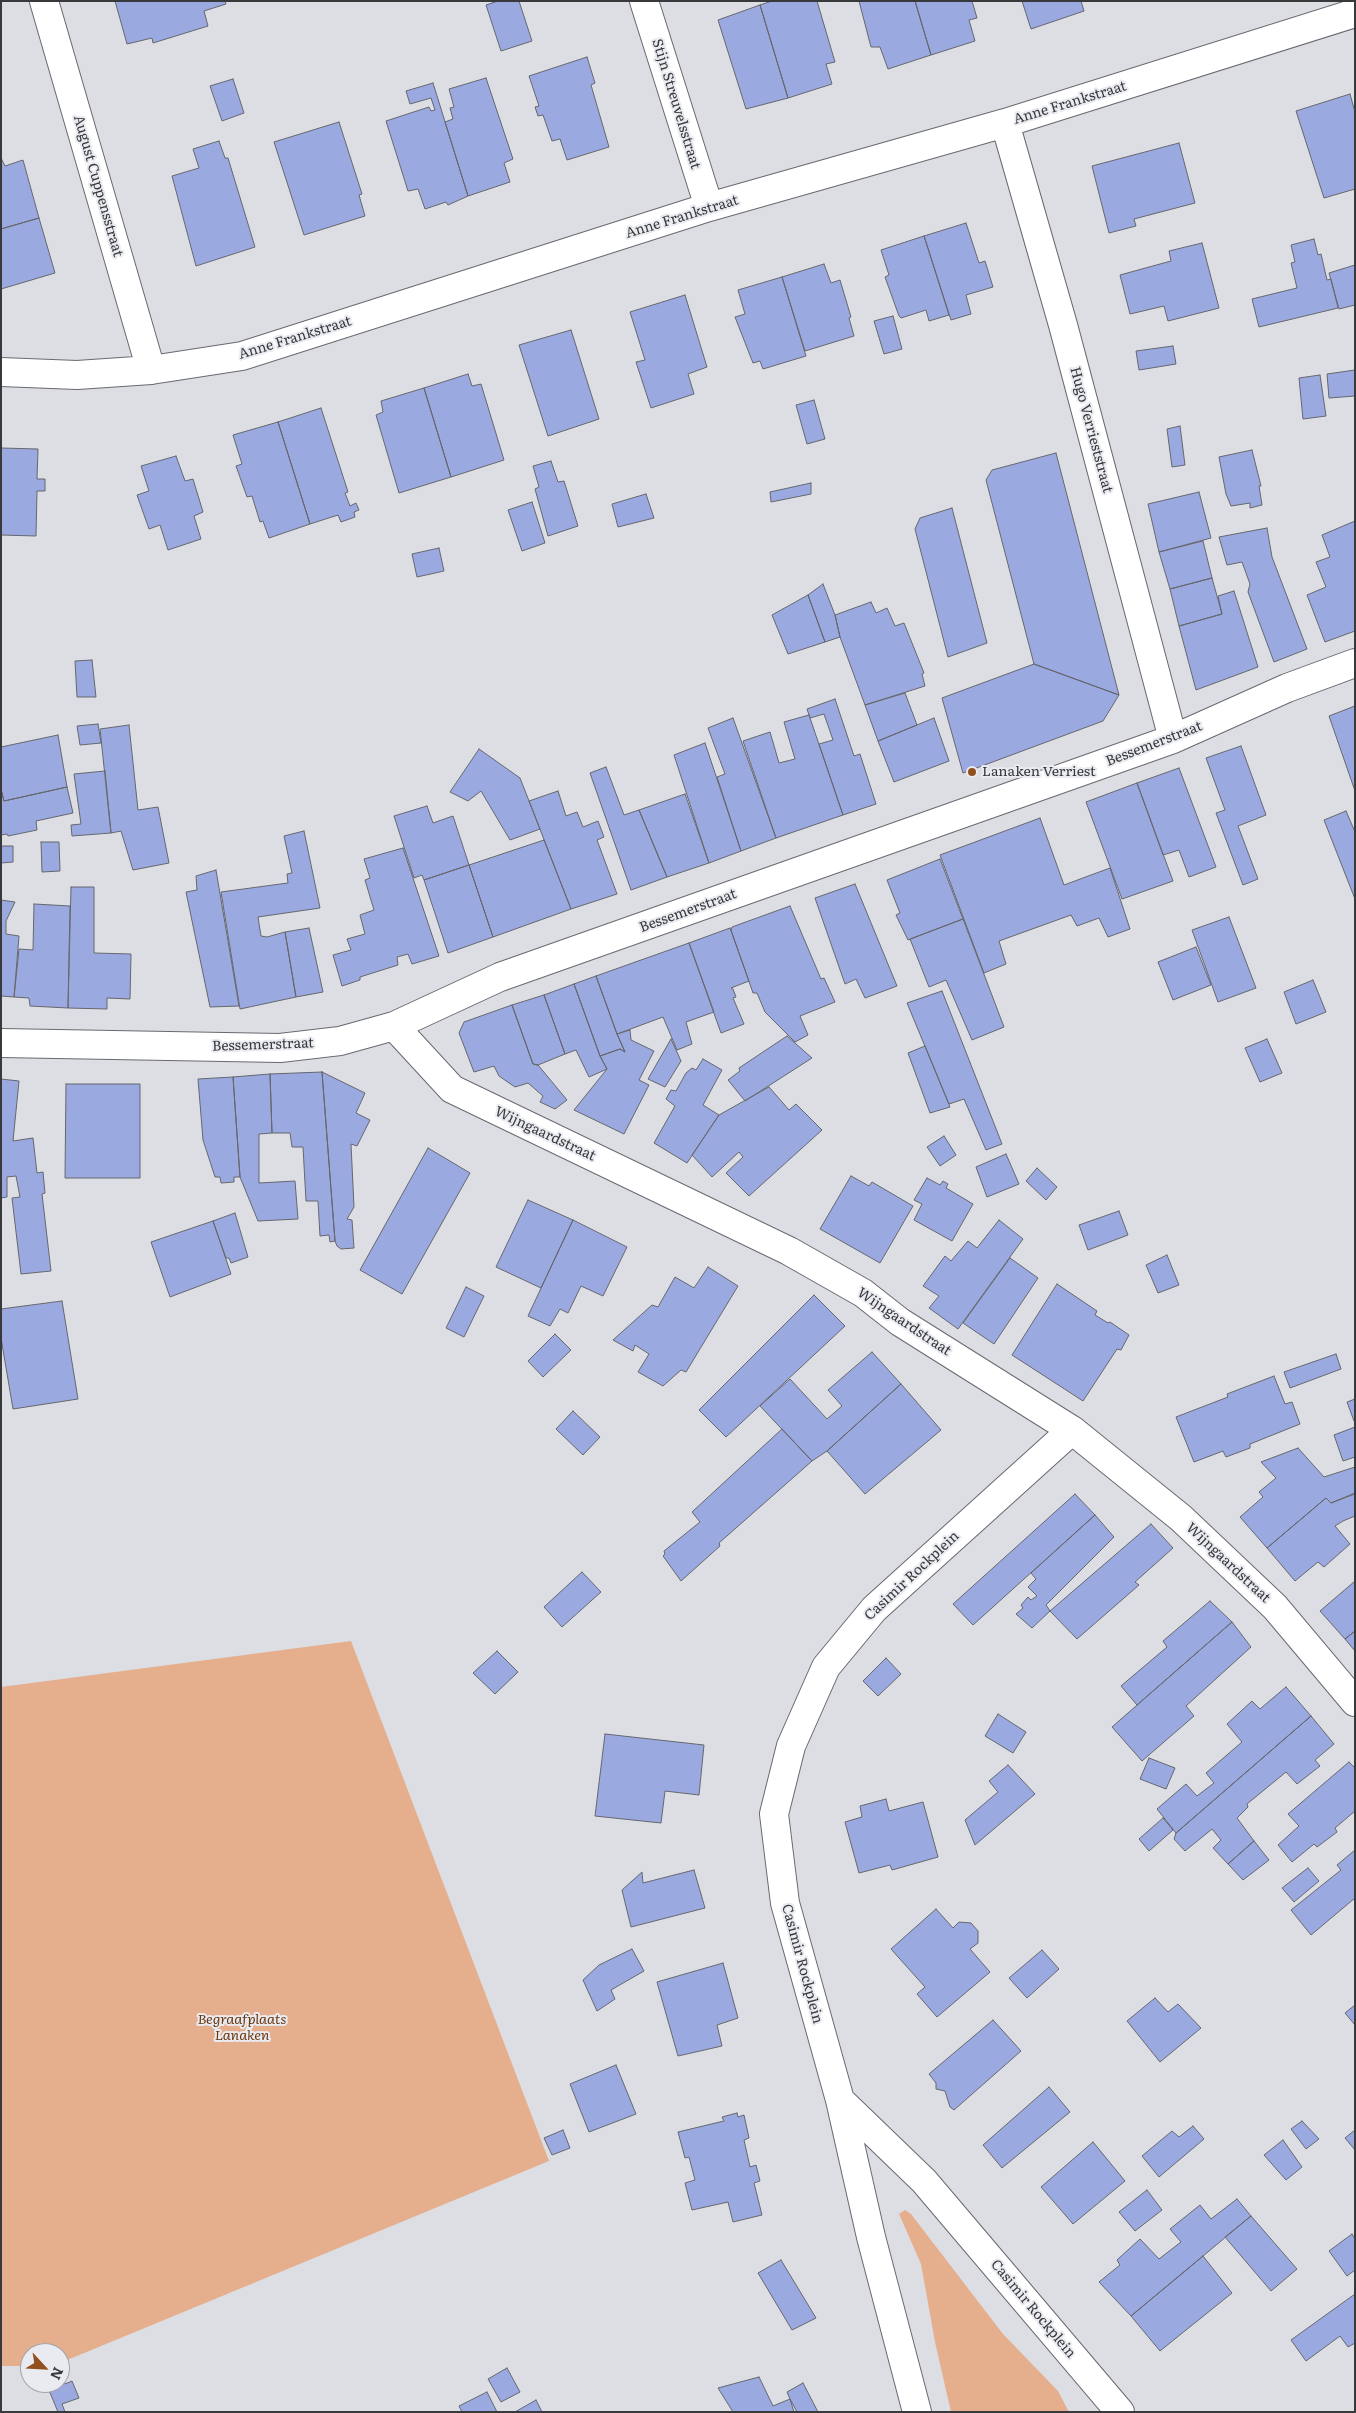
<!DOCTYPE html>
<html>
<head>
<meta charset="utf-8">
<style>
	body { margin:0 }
	#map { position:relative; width:1356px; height:2413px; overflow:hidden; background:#dcdee4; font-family:Literata,serif }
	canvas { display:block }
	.frame { position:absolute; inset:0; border:2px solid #38393b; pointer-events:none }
	.north { position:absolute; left:20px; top:2343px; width:50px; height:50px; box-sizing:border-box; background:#e9ebf1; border:1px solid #a2a4a8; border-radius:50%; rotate:115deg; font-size:14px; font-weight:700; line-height:20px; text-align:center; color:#38393b }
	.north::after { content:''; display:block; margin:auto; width:18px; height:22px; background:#92501e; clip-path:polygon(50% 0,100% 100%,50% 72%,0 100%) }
</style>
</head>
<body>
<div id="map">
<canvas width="1356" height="2413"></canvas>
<div class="frame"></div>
<div class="north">N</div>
</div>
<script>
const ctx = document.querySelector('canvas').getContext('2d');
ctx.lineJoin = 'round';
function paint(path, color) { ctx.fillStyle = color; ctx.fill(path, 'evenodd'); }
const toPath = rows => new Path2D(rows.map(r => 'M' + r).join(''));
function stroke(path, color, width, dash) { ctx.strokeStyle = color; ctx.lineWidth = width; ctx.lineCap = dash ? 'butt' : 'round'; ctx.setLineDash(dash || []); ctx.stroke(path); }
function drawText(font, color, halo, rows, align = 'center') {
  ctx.font = font + ' Literata,serif'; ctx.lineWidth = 4; ctx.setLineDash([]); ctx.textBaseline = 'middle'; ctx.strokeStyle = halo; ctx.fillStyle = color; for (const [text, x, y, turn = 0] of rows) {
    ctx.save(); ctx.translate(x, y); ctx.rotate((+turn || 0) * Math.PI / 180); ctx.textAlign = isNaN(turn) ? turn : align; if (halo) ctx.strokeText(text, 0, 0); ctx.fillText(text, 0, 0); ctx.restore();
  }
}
const green = toPath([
	[351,1641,549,2161,60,2363,60,2353,30,2353,30,2366,1,2366,1,1687],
	[905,2210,911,2214,1003,2334,1058,2391,1069,2412,951,2412,935,2342,921,2264,899,2214]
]);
const building = toPath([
	[115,1,225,1,226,4,204,11,208,26,153,43,152,38,127,44,115,1],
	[498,1,519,1,532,41,501,51,486,5,498,1],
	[772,1,817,1,835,62,826,64,832,84,788,98,760,5,772,1],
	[859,1,915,1,931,55,888,69,880,47,871,47,859,1],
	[915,1,972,1,977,18,969,20,975,41,931,55,915,1],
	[1022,1,1081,1,1084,11,1031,29,1022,1],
	[760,5,788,98,746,109,718,20,760,5],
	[587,57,595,83,591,85,609,147,567,160,560,139,552,141,543,115,538,116,535,107,539,106,529,76,587,57],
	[486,78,513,159,504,163,510,182,468,196,445,122,453,119,450,108,454,107,449,89,486,78],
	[233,79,244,113,222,121,210,86,233,79],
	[433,83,468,196,448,205,446,202,425,209,418,189,408,191,386,121,429,107,431,111,435,110,431,98,410,104,406,91,433,83],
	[1350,94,1355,112,1355,189,1324,198,1296,111,1350,94],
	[339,122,362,194,359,195,365,216,304,235,274,142,339,122],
	[219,141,225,158,228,158,255,247,196,266,172,176,199,168,193,149,219,141],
	[1179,143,1195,203,1134,219,1136,226,1109,233,1092,166,1179,143],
	[1,158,5,166,23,160,39,218,1,229,1,158],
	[39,218,55,273,1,289,1,229,39,218],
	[966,223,979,263,985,261,993,287,966,295,971,314,951,320,924,236,966,223],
	[924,236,949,315,929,321,926,310,901,318,899,316,885,277,889,275,881,250,924,236],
	[1314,239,1318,255,1321,254,1327,280,1331,279,1338,308,1259,327,1252,299,1297,288,1291,263,1295,262,1291,245,1314,239],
	[1202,243,1219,308,1168,321,1164,306,1130,314,1120,275,1171,261,1169,251,1202,243],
	[824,264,831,283,840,280,851,317,849,318,854,336,805,351,782,277,824,264],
	[1355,265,1355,305,1339,309,1329,273,1355,265],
	[782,277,806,356,763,369,760,361,753,363,735,317,745,314,738,290,782,277],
	[685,295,707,367,688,374,694,394,651,408,636,362,645,360,630,312,685,295],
	[893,316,902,349,884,354,874,321,893,316],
	[571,330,599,419,548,436,519,345,571,330],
	[1173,346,1176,364,1139,370,1136,351,1173,346],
	[1355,370,1355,396,1329,398,1327,374,1355,370],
	[468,374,472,386,481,384,504,460,451,477,424,388,468,374],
	[1320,375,1326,416,1303,419,1299,378,1320,375],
	[424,388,451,477,399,493,376,415,383,412,381,401,424,388],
	[814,400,825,439,807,444,796,405,814,400],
	[321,408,348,492,345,493,350,506,356,503,359,510,354,512,355,517,341,522,338,515,310,524,278,422,321,408],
	[278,422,310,524,269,538,263,521,260,522,252,496,247,497,236,466,242,464,233,435,278,422],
	[1180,426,1185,465,1172,467,1167,429,1180,426],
	[1,448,38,449,37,479,45,479,45,491,37,491,36,536,1,535,1,448],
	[1252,450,1261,486,1259,486,1262,505,1250,508,1250,503,1231,506,1226,494,1219,457,1252,450],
	[1056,453,1119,695,1034,664,986,480,992,470,1056,453],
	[176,456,185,481,193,479,203,512,194,516,201,539,168,550,160,525,149,529,137,495,149,491,141,466,176,456],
	[551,461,558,482,564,481,578,526,548,536,535,489,539,487,533,466,551,461],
	[811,483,811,494,771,502,770,492,811,483],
	[1199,492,1211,538,1159,552,1148,504,1199,492],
	[646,494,654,518,618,527,612,504,646,494],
	[532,502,545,543,522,551,508,510,532,502],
	[952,508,987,643,948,657,915,529,920,518,952,508],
	[1355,521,1355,631,1325,642,1307,595,1326,587,1316,562,1330,557,1322,535,1355,521],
	[1267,528,1272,557,1307,649,1274,662,1248,592,1250,584,1242,562,1227,565,1219,537,1267,528],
	[1203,541,1212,578,1170,589,1159,552,1203,541],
	[439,548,444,571,417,577,412,554,439,548],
	[1212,578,1222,614,1179,626,1170,589,1212,578],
	[823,584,835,615,840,637,825,642,808,595,823,584],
	[1234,591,1258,667,1196,690,1179,626,1222,614,1218,596,1234,591],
	[808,595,825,642,788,654,772,615,808,595],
	[871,602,876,613,887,608,895,626,904,623,924,673,922,674,925,686,865,705,840,637,835,615,871,602],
	[92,660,96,697,77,697,75,661,92,660],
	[1034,664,1119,695,1103,721,963,773,942,698,1034,664],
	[905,693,917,725,878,741,865,705,905,693],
	[835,699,854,756,860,754,876,804,843,815,819,744,833,740,824,714,810,718,807,709,835,699],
	[1355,706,1355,791,1329,716,1355,706],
	[809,715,843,815,776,838,743,741,770,732,779,763,795,759,784,722,809,715],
	[733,718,776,838,741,851,717,777,725,774,708,728,733,718],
	[934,718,949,761,894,782,878,741,934,718],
	[98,724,101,743,80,745,77,726,98,724],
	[129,725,138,810,158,807,169,863,133,870,121,831,111,833,100,729,129,725],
	[58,735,67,787,4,801,1,789,1,747,58,735],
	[705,743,741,851,709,863,674,755,705,743],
	[1241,746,1266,815,1238,826,1258,879,1243,885,1216,813,1225,810,1206,758,1241,746],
	[479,749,520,778,540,829,510,840,481,791,468,801,450,792,479,749],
	[606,767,624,815,639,810,667,877,631,890,590,773,606,767],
	[1179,768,1216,867,1189,877,1179,850,1163,855,1137,783,1179,768],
	[105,771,111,833,72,836,71,825,81,824,74,774,105,771],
	[1137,783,1173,881,1122,899,1086,802,1137,783],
	[67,787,73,813,36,821,37,830,8,836,7,834,1,835,1,789,4,801,67,787],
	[558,791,566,816,577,812,583,827,598,821,604,837,597,840,617,894,571,909,529,801,558,791],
	[685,794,709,863,667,877,639,810,685,794],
	[427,806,433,823,453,816,469,865,424,880,422,875,414,878,394,816,427,806],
	[1346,811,1355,832,1355,899,1324,820,1346,811],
	[1040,818,1064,885,1110,868,1130,929,1108,937,1099,918,1077,926,1071,915,999,941,1006,964,984,973,940,855,1040,818],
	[304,831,320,908,258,917,261,936,267,937,285,932,296,997,240,1009,221,892,288,883,287,874,292,873,284,836,304,831],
	[544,840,571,909,493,937,469,865,544,840],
	[41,842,59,842,60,871,42,872,41,842],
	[1,846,13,846,13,862,1,863,1,846],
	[403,848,439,956,412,964,408,954,397,957,398,965,360,977,360,980,342,986,333,955,351,950,347,939,365,934,360,915,374,910,365,880,370,878,364,859,403,848],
	[940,859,963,919,908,940,896,915,900,913,887,880,940,859],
	[469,865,493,937,448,953,424,880,469,865],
	[216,870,239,1006,210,1007,186,892,197,890,196,876,216,870],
	[855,884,897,986,865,998,856,979,845,984,815,898,855,884],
	[71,887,94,887,94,953,131,954,130,999,107,998,107,1009,68,1008,71,887],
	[1,900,15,902,6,921,6,934,19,936,14,997,1,996,1,900],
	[34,904,70,906,68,1008,30,1006,29,998,14,997,19,949,33,950,34,904],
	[790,906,821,979,824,978,835,1002,800,1016,808,1035,795,1042,765,1012,757,993,753,993,731,930,732,927,790,906],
	[1229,917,1256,988,1218,1002,1192,930,1229,917],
	[963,919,1004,1027,972,1040,946,980,929,987,910,939,963,919],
	[309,928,323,992,296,997,285,932,309,928],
	[730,928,749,981,731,988,733,989,736,997,733,998,744,1024,721,1033,689,943,730,928],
	[689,943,714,1012,686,1022,692,1044,677,1050,663,1017,617,1034,596,976,689,943],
	[1196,947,1211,985,1173,1000,1158,962,1196,947],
	[596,976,617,1034,625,1052,620,1049,600,1056,574,984,596,976],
	[1313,980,1326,1012,1296,1024,1284,992,1313,980],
	[574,984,600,1056,607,1069,589,1077,576,1050,565,1054,544,995,574,984],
	[942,991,1002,1144,986,1150,964,1099,949,1104,907,1003,942,991],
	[544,995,565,1054,538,1065,533,1064,512,1005,544,995],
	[512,1005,533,1064,538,1065,567,1100,555,1109,540,1102,543,1096,528,1083,515,1087,499,1076,494,1066,474,1072,459,1033,464,1022,512,1005],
	[630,1030,631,1040,654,1051,639,1080,649,1085,624,1134,574,1110,607,1069,600,1056,620,1049,625,1052,617,1034,630,1030],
	[787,1036,812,1058,745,1101,728,1080,740,1071,739,1068,787,1036],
	[671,1039,681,1061,665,1087,648,1079,671,1039],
	[1267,1039,1282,1073,1260,1082,1245,1048,1267,1039],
	[925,1046,950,1107,930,1113,908,1053,925,1046],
	[703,1059,722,1070,703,1105,719,1115,687,1163,654,1143,675,1106,666,1099,671,1090,676,1091,686,1073,692,1068,696,1070,703,1059],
	[322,1072,365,1093,356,1113,370,1120,357,1146,351,1144,354,1207,347,1219,352,1220,354,1248,341,1249,337,1246,335,1241,322,1072],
	[322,1072,335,1241,330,1242,329,1235,320,1236,318,1201,306,1201,303,1147,292,1147,290,1133,272,1133,270,1074,322,1072],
	[270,1074,272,1133,259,1134,259,1183,295,1181,298,1219,258,1221,240,1177,233,1077,270,1074],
	[233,1077,240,1177,234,1177,234,1182,221,1183,220,1177,215,1177,203,1140,198,1079,233,1077],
	[1,1079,19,1081,13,1141,33,1138,37,1173,43,1172,45,1193,42,1194,51,1271,21,1274,12,1198,20,1197,16,1176,7,1177,7,1197,1,1198,1,1079],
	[66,1084,140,1084,140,1178,65,1178,66,1084],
	[769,1087,789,1110,796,1104,822,1130,749,1196,726,1173,743,1157,739,1152,712,1177,692,1155,719,1115,769,1087],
	[944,1136,956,1155,940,1166,927,1147,944,1136],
	[428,1148,470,1173,402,1294,360,1270,428,1148],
	[1006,1154,1019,1184,987,1197,976,1167,1006,1154],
	[1037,1168,1057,1187,1046,1200,1026,1181,1037,1168],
	[851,1176,869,1186,872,1182,913,1206,880,1263,820,1229,851,1176],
	[927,1178,940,1185,943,1181,948,1184,946,1188,973,1204,952,1241,914,1220,922,1204,914,1200,927,1178],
	[528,1200,573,1220,541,1288,496,1267,528,1200],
	[1119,1211,1128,1235,1088,1250,1079,1225,1119,1211],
	[235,1213,248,1257,231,1263,229,1258,226,1258,213,1221,235,1213],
	[573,1220,627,1247,603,1296,581,1286,568,1313,560,1309,550,1326,528,1316,573,1220],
	[999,1220,1023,1239,958,1329,929,1308,939,1296,923,1286,945,1256,951,1261,968,1241,977,1248,999,1220],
	[213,1221,231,1274,170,1297,151,1242,213,1221],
	[1167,1255,1179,1285,1158,1293,1146,1265,1167,1255],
	[1010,1258,1038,1278,994,1344,963,1323,1010,1258],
	[708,1267,738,1286,686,1372,681,1370,663,1386,638,1372,649,1354,635,1345,633,1351,613,1340,652,1305,658,1307,675,1277,694,1288,708,1267],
	[1057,1284,1097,1311,1095,1315,1108,1323,1110,1322,1129,1335,1121,1350,1117,1349,1083,1401,1012,1355,1057,1284],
	[466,1287,484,1296,464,1337,446,1328,466,1287],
	[814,1295,845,1326,726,1437,699,1410,814,1295],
	[62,1301,78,1399,13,1409,1,1338,1,1309,62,1301],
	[555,1334,571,1350,543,1377,528,1361,555,1334],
	[872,1352,901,1384,827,1451,812,1461,760,1406,790,1379,827,1419,842,1406,828,1390,872,1352],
	[1336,1354,1341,1369,1290,1388,1284,1372,1336,1354],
	[1274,1376,1285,1404,1292,1402,1300,1424,1250,1444,1250,1448,1226,1457,1223,1451,1194,1462,1176,1417,1228,1397,1227,1394,1274,1376],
	[901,1384,941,1430,865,1494,827,1451,901,1384],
	[1355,1399,1355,1421,1354,1421,1347,1402,1355,1399],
	[573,1411,600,1437,583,1455,556,1429,573,1411],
	[1355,1427,1355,1457,1343,1461,1334,1435,1355,1427],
	[782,1429,812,1461,719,1543,720,1546,681,1581,663,1556,665,1554,664,1551,700,1522,692,1512,782,1429],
	[1298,1448,1324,1477,1355,1467,1355,1493,1331,1503,1326,1498,1267,1548,1240,1517,1263,1497,1259,1492,1276,1478,1261,1462,1298,1448],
	[1075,1494,1095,1515,973,1625,953,1604,1075,1494],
	[1355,1494,1355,1516,1343,1521,1335,1526,1350,1544,1324,1567,1318,1562,1295,1581,1267,1548,1326,1498,1331,1503,1355,1494],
	[1095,1515,1114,1537,1046,1605,1050,1611,1032,1628,1016,1614,1023,1608,1021,1605,1028,1597,1031,1600,1037,1596,1028,1587,1036,1579,1031,1573,1095,1515],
	[1151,1524,1173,1548,1135,1582,1139,1585,1077,1639,1050,1611,1151,1524],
	[582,1572,601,1592,562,1627,544,1607,582,1572],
	[1355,1581,1355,1631,1345,1639,1320,1611,1355,1581],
	[1210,1601,1232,1622,1137,1705,1121,1686,1167,1647,1163,1641,1210,1601],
	[1232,1622,1251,1647,1186,1706,1194,1716,1142,1761,1112,1727,1232,1622],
	[1355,1631,1355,1651,1345,1639,1355,1631],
	[497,1651,518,1672,495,1694,473,1673,497,1651],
	[886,1658,901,1674,878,1696,863,1681,886,1658],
	[1286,1687,1311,1716,1176,1833,1157,1809,1186,1784,1197,1796,1214,1783,1206,1773,1242,1742,1227,1724,1252,1701,1260,1709,1286,1687],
	[998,1714,1026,1732,1013,1753,985,1736,998,1714],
	[1311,1716,1334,1744,1315,1760,1320,1766,1297,1784,1286,1772,1247,1804,1248,1807,1237,1818,1254,1841,1228,1864,1213,1848,1221,1840,1212,1829,1185,1851,1174,1839,1176,1833,1311,1716],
	[605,1734,704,1745,699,1795,665,1791,661,1823,595,1816,605,1734],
	[1149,1758,1175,1768,1166,1789,1140,1779,1149,1758],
	[1349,1762,1355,1768,1355,1811,1335,1828,1337,1832,1317,1847,1314,1844,1292,1862,1278,1845,1299,1826,1288,1814,1349,1762],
	[1008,1765,1035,1794,975,1845,965,1820,998,1792,989,1781,1008,1765],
	[886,1799,889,1811,923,1802,938,1857,892,1870,890,1865,859,1873,845,1822,862,1817,860,1806,886,1799],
	[1163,1818,1173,1830,1149,1851,1139,1839,1163,1818],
	[1254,1841,1269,1860,1243,1880,1228,1864,1254,1841],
	[1355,1850,1355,1898,1311,1935,1291,1910,1341,1870,1337,1865,1355,1850],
	[1308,1868,1319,1881,1294,1902,1282,1888,1308,1868],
	[694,1870,705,1908,631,1927,622,1890,642,1872,643,1883,694,1870],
	[936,1909,953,1928,959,1922,971,1923,978,1931,978,1943,970,1949,990,1972,937,2017,917,1994,925,1987,891,1949,936,1909],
	[632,1949,644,1971,611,1990,615,1999,597,2011,583,1980,599,1965,632,1949],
	[1042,1950,1059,1969,1027,1998,1009,1978,1042,1950],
	[723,1963,738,2018,717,2025,722,2046,678,2056,657,1982,723,1963],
	[1155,1998,1168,2012,1178,2004,1201,2028,1160,2062,1127,2021,1155,1998],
	[1355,2005,1355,2025,1345,2013,1355,2005],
	[993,2020,1021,2051,954,2110,950,2107,945,2091,936,2089,936,2083,929,2074,993,2020],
	[616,2065,636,2114,589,2132,570,2084,616,2065],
	[1049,2087,1070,2112,1002,2168,983,2145,1049,2087],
	[737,2113,738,2117,744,2115,749,2138,744,2140,750,2167,756,2165,760,2181,754,2183,762,2215,733,2222,728,2202,692,2210,685,2183,695,2180,689,2157,685,2158,678,2132,724,2121,722,2117,737,2113],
	[1302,2121,1319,2139,1306,2149,1291,2129,1302,2121],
	[1193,2126,1204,2139,1159,2177,1142,2156,1172,2131,1179,2137,1193,2126],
	[563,2130,570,2148,552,2155,544,2138,563,2130],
	[1355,2130,1355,2150,1345,2138,1355,2130],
	[1283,2140,1302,2167,1286,2180,1264,2155,1283,2140],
	[1093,2142,1125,2181,1073,2224,1041,2187,1093,2142],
	[1147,2190,1162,2210,1135,2231,1119,2212,1147,2190],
	[1237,2199,1251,2216,1131,2316,1099,2282,1120,2265,1117,2260,1140,2239,1159,2259,1181,2242,1170,2229,1200,2205,1211,2219,1237,2199],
	[1251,2216,1297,2269,1271,2291,1225,2237,1251,2216],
	[1352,2234,1355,2239,1355,2270,1347,2276,1329,2251,1352,2234],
	[1203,2256,1232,2293,1160,2351,1131,2316,1203,2256],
	[781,2260,816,2318,792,2330,758,2273,781,2260],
	[1355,2294,1355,2343,1348,2347,1340,2336,1306,2361,1291,2340,1355,2294],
	[507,2368,520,2392,501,2402,488,2379,507,2368],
	[61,2374,65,2384,72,2381,79,2398,62,2404,65,2412,58,2412,46,2383,60,2383,61,2374],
	[759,2377,773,2406,790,2399,794,2412,733,2412,718,2388,759,2377],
	[803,2383,818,2412,797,2412,790,2399,787,2392,803,2383],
	[487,2392,497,2412,462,2412,459,2406,487,2392],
	[536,2400,542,2412,515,2412,536,2400]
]);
const minor = toPath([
	[44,1,151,370],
	[644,1,709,207],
	[1005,123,1063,325,1173,739],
	[1,372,77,375,151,370,242,356,709,207,1005,123,1355,13],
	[394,1026,452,1089,789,1251,863,1293,900,1322,1072,1430,1181,1518,1275,1607,1355,1702],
	[1,1043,280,1048,340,1041,394,1026,500,977,1173,739,1287,688,1355,663],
	[840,2100,924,2181,1120,2412],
	[917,2412,871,2237,840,2100,785,1903,774,1814,791,1746,826,1667,874,1609,1072,1430]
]);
const markers = [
	[972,772,5,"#92501e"]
];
const streetNames = [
	["Anne Frankstraat",1070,103,-17],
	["Stijn Streuvelsstraat",676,104,73],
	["August Cuppensstraat",98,186,74],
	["Anne Frankstraat",682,217,-17],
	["Anne Frankstraat",295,338,-17],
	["Hugo Verrieststraat",1091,430,75],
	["Bessemerstraat",1154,744,-21],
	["Bessemerstraat",688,911,-20],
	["Bessemerstraat",263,1045,-2],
	["Wijngaardstraat",545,1134,25],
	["Wijngaardstraat",904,1322,34],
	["Wijngaardstraat",1228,1563,43],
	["Casimir Rockplein",912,1576,-43],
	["Casimir Rockplein",802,1964,75],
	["Casimir Rockplein",1033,2309,50]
];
const poiNames = [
	["Lanaken Verriest",982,772]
];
const parkNames = [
	["Begraafplaats",242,2020],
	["Lanaken",242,2036]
];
paint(green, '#e5af8d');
paint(building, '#9ba9e1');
stroke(building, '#65676c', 1);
stroke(minor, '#686a70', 30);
stroke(minor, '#fff', 28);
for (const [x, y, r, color] of markers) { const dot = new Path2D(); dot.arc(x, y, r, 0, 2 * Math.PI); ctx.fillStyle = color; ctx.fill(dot); stroke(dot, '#e9ebf1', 2); }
drawText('14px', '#38393b', '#e9ebf1', streetNames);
drawText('14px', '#38393b', '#e9ebf1', poiNames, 'left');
drawText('italic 14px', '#6b370e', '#e9ebf1', parkNames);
</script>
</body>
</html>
